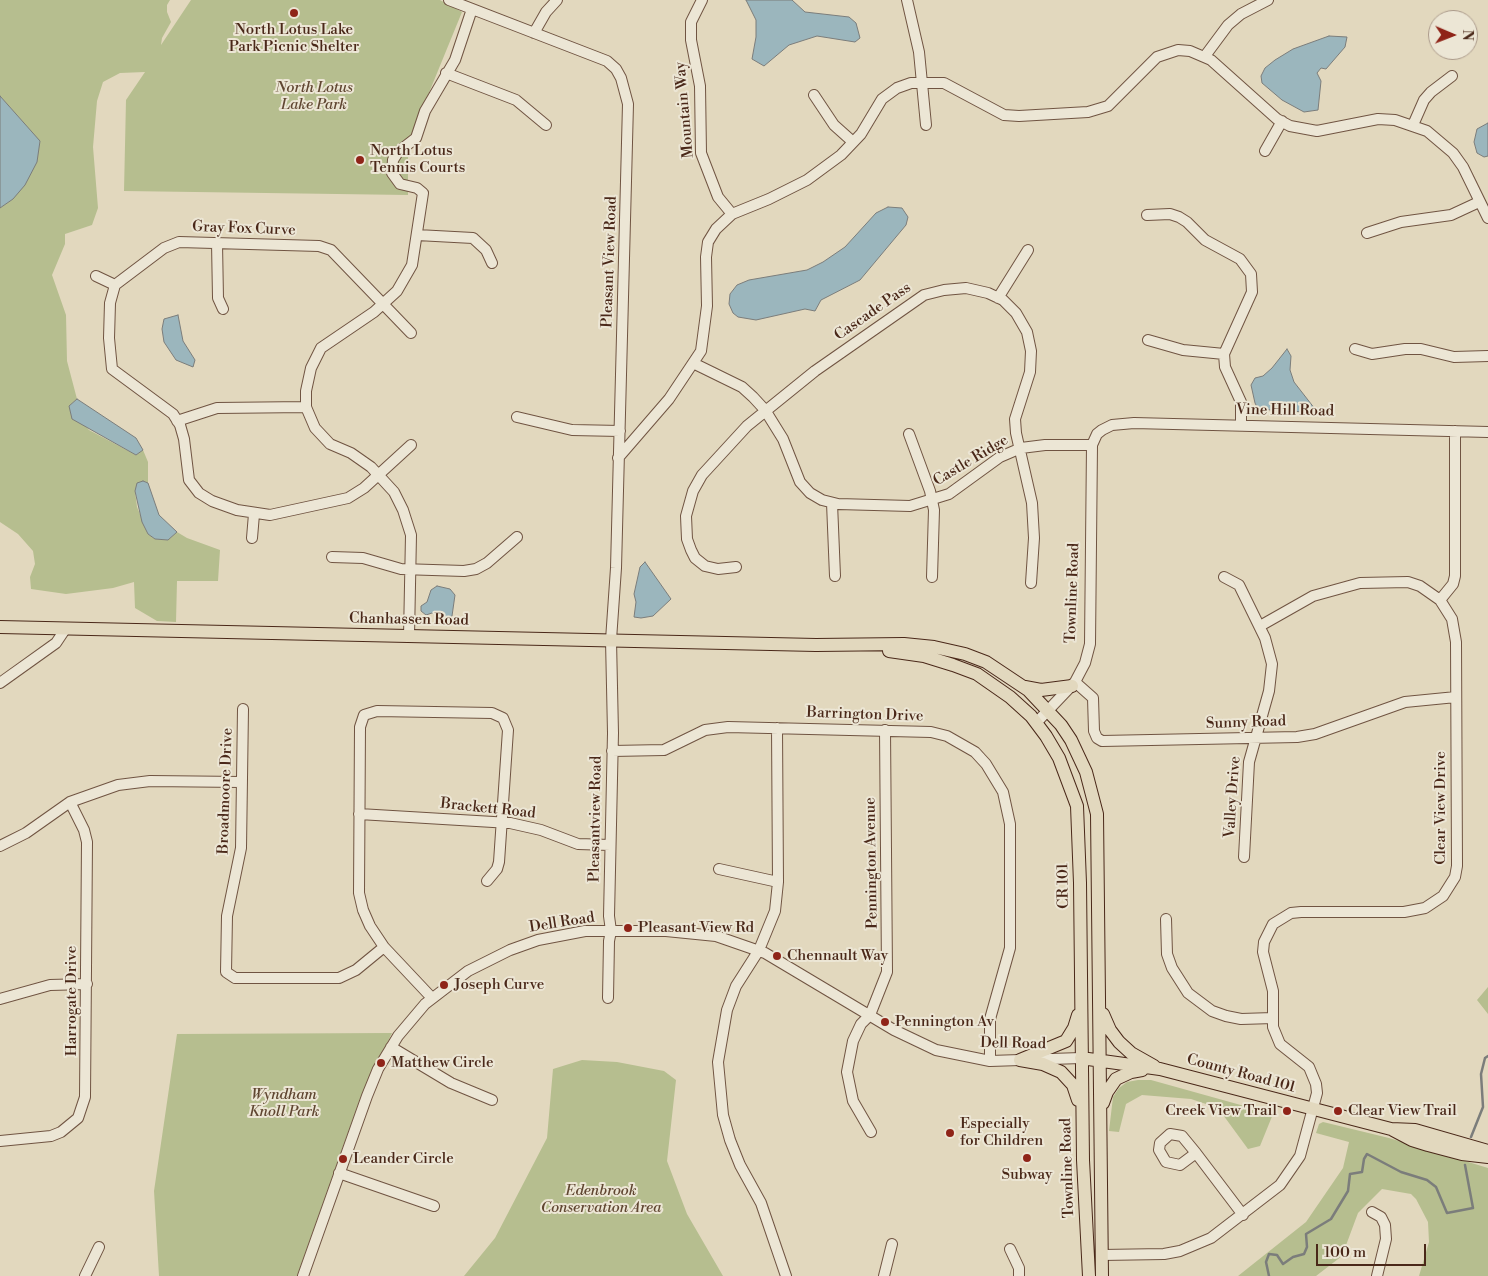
<!DOCTYPE html>
<html>
<head>
<meta charset="utf-8">
<style>
	body { margin:0 }
	#map { position:relative; width:1488px; height:1276px; overflow:hidden; background:#e2d8be; font-family:"Libre Bodoni",serif }
	canvas { display:block }
	.north { position:absolute; left:1428px; top:10px; width:50px; height:50px; box-sizing:border-box; background:#ece6d5; border:1px solid #ab9a8a; border-radius:50%; rotate:91deg; font-size:14px; font-weight:700; line-height:20px; text-align:center; color:#4a2819 }
	.north::after { content:''; display:block; margin:auto; width:18px; height:22px; background:#8f2418; clip-path:polygon(50% 0,100% 100%,50% 72%,0 100%) }
	.scale { position:absolute; left:1316px; top:1244px; width:110px; height:22px; box-sizing:border-box; border:2px solid #4a2819; border-top:0; padding-left:6px; font-size:15px; line-height:18px; white-space:nowrap; color:#4a2819; -webkit-text-stroke:4px #ece6d5; paint-order:stroke }
</style>
</head>
<body>
<div id="map">
<canvas width="1488" height="1276"></canvas>
<div class="north">N</div>
<div class="scale">100 m</div>
</div>
<script>
const ctx = document.querySelector('canvas').getContext('2d');
ctx.lineJoin = 'round';
function paint(path, color) { ctx.fillStyle = color; ctx.fill(path, 'evenodd'); }
const toPath = rows => new Path2D(rows.map(r => 'M' + r).join(''));
function stroke(path, color, width, dash) { ctx.strokeStyle = color; ctx.lineWidth = width; ctx.lineCap = dash ? 'butt' : 'round'; ctx.setLineDash(dash || []); ctx.stroke(path); }
function drawText(font, color, halo, rows, align = 'center') {
  ctx.font = font + ' "Libre Bodoni",serif'; ctx.lineWidth = 4; ctx.setLineDash([]); ctx.textBaseline = 'middle'; ctx.strokeStyle = halo; ctx.fillStyle = color; for (const [text, x, y, turn = 0] of rows) {
    ctx.save(); ctx.translate(x, y); ctx.rotate((+turn || 0) * Math.PI / 180); ctx.textAlign = isNaN(turn) ? turn : align; if (halo) ctx.strokeText(text, 0, 0); ctx.fillText(text, 0, 0); ctx.restore();
  }
}
const green = toPath([
	[0,0,170,0,167,5,167,12,171,22,162,38,161,45,191,0,440,0,462,12,417,122,414,136,408,141,408,195,124,191,126,100,145,72,120,73,103,82,97,101,93,147,98,208,92,225,65,234,65,244,52,275,66,315,67,361,77,399,69,406,89,430,136,455,143,450,148,462,148,483,143,481,135,491,137,507,148,534,155,539,168,540,177,532,187,538,220,550,218,581,177,581,176,622,157,621,135,608,134,582,113,588,66,594,31,589,30,577,35,564,33,551,18,534,0,522,0,208,13,199,40,142,0,96],
	[1488,987,1488,1014,1477,1000],
	[392,1033,361,1096,297,1276,159,1276,154,1191,177,1034],
	[582,1060,617,1062,664,1071,676,1080,667,1161,687,1214,723,1276,464,1276,495,1238,547,1138,553,1069],
	[1138,1080,1151,1080,1273,1114,1260,1146,1248,1149,1218,1108,1191,1099,1142,1095,1126,1104,1119,1132,1109,1131,1113,1097,1119,1088,1127,1082],
	[1323,1122,1389,1138,1488,1168,1488,1276,1419,1276,1429,1242,1428,1222,1416,1199,1411,1194,1382,1189,1358,1213,1342,1256,1316,1276,1238,1276,1306,1222,1343,1168,1349,1142,1316,1133,1319,1124]
]);
const water = toPath([
	[746,0,792,0,805,12,849,17,856,23,860,38,855,42,817,36,789,45,764,66,752,59,756,37,756,20,746,0],
	[1329,36,1347,37,1345,47,1326,69,1321,68,1317,73,1321,81,1318,110,1304,112,1282,100,1262,83,1261,76,1265,68,1275,60,1293,49,1329,36],
	[0,96,40,141,37,162,25,185,13,199,0,208,0,96],
	[1488,123,1488,156,1484,157,1477,153,1474,142,1477,129,1488,123],
	[888,207,902,208,908,217,906,225,860,280,821,300,815,311,805,309,756,320,738,317,733,313,729,304,730,294,737,285,749,280,807,270,823,262,845,247,876,213,888,207],
	[178,315,183,341,195,360,193,367,176,360,164,342,162,329,164,319,178,315],
	[1287,349,1291,356,1290,370,1294,382,1315,409,1313,414,1282,409,1270,410,1257,407,1255,403,1251,385,1255,378,1263,376,1272,368,1287,349],
	[77,399,136,438,143,450,136,455,72,419,69,406,77,399],
	[143,481,148,483,159,515,177,532,168,540,155,539,148,534,142,522,135,491,137,483,143,481],
	[645,562,671,599,653,616,641,618,634,617,636,602,634,594,640,567,645,562],
	[437,586,450,589,455,595,452,616,445,621,432,613,426,615,421,611,421,606,427,602,431,590,437,586]
]);
const stream = toPath([
	[1471,1137,1483,1107,1481,1074,1485,1058,1488,1056],
	[1269,1276,1266,1262,1269,1254,1277,1255,1283,1264,1293,1257,1304,1254,1307,1247,1306,1234,1331,1219,1348,1191,1350,1174,1362,1172,1364,1159,1367,1154,1401,1172,1427,1180,1436,1187,1447,1213,1473,1208,1465,1165]
]);
const minor = toPath([
	[449,0,607,61,616,69,621,78,628,104,616,568,611,640,613,733,609,916,611,931,609,941,608,998],
	[702,0,691,22,691,40,700,86,701,153,718,197,732,214],
	[907,0,919,52,926,125],
	[534,33,546,12,557,0],
	[1205,56,1228,25,1241,14,1268,0],
	[446,73,516,100,546,125],
	[814,95,834,125,853,142],
	[1413,125,1424,100,1431,92,1452,76],
	[1265,151,1282,121],
	[1147,215,1170,214,1179,217,1187,222,1205,240,1240,259,1251,274,1252,292,1224,354,1225,367,1241,402,1241,425],
	[1367,233,1401,222,1451,215,1479,202],
	[417,235,473,238,486,250,492,263],
	[217,243,218,298,223,309],
	[96,276,115,285],
	[998,298,1028,250],
	[411,333,331,250,319,246,179,242,164,248,115,285,110,303,109,338,112,369,173,414,180,425,184,439,189,480,199,493,212,501,237,510,270,515,348,498,364,488,411,445],
	[1148,340,1183,350,1224,354],
	[1355,349,1372,354,1405,349,1421,349,1454,357,1488,356],
	[693,363,742,387,753,397,765,410,783,439,800,482,810,493,822,500,838,504,910,506,949,494,1000,457,1021,448,1045,445,1092,445],
	[517,417,572,430,620,431],
	[177,421,217,408,306,407],
	[909,434,930,491,934,510,932,577],
	[618,458,669,399,701,351,707,306,706,257,708,242,716,229,732,214,769,199,807,180,841,155,861,134,882,99,897,88,911,83,944,83,1004,115,1019,116,1088,112,1108,106,1157,57,1178,50,1190,51,1211,60,1277,119,1290,126,1317,131,1378,119,1395,120,1427,131,1453,153,1463,167,1488,218],
	[832,503,835,576],
	[252,538,254,514],
	[332,557,363,558,401,569,464,571,476,569,487,563,517,537],
	[736,567,718,569,705,566,695,558,691,550,687,539,686,516,693,491,702,475,747,426,815,371,924,295,944,290,966,288,988,293,1003,300,1016,313,1027,332,1031,351,1030,372,1015,419,1016,433,1032,503,1034,538,1031,583],
	[1224,577,1239,585,1265,638,1272,664,1269,691,1249,762,1244,857],
	[1440,600,1453,584,1455,576,1455,431],
	[409,636,411,535,403,510,394,492,371,467,351,453,330,444,315,428,306,407,306,391,311,368,321,348,374,312,397,291,412,265,423,193,417,188,400,184,392,173,393,160,398,152,416,138,425,111,455,60,472,9],
	[1075,682,1093,698,1094,731,1097,738,1102,741,1297,737,1315,734,1405,702,1456,697],
	[0,683,56,643,66,628],
	[243,709,241,848,227,916,226,972,235,978,339,978,356,970,384,947],
	[1036,723,1075,682,1085,663,1090,644,1092,445,1097,434,1102,430,1112,425,1134,423,1488,432],
	[777,728,778,882,775,911,759,950,736,986,727,1010,718,1062,723,1115,730,1140,740,1165,761,1203,786,1276],
	[612,751,664,750,705,730,728,727,931,732,947,736,975,752,986,764,1003,792,1010,824,1010,948,990,1019,990,1061],
	[359,814,510,823,541,830,578,844,610,845],
	[0,846,26,833,70,802,118,785,150,781,241,782],
	[719,869,778,882],
	[1166,919,1167,954,1172,968,1188,993,1212,1011,1226,1016,1241,1019,1273,1018],
	[432,998,384,947,370,926,363,910,359,893,360,727,364,715,377,711,492,713,503,718,508,730,499,862,497,869,487,881],
	[0,999,50,985,87,984],
	[391,1047,451,1083,492,1100],
	[871,1132,853,1101,847,1072,853,1041,861,1024,870,1015,887,972,885,730],
	[1170,1134,1182,1136,1196,1153,1180,1165,1166,1162,1159,1150,1160,1143,1170,1134],
	[0,1141,51,1136,61,1132,78,1118,85,1097,87,842,84,830,70,802],
	[1196,1153,1243,1215],
	[339,1173,434,1206],
	[1372,1212,1381,1217,1385,1225,1386,1239,1377,1276],
	[1010,1249,1019,1268,1019,1276],
	[1102,1255,1164,1254,1180,1251,1211,1238,1280,1185,1300,1156,1317,1093,1316,1084,1309,1067,1280,1044,1273,1027,1273,991,1263,952,1264,942,1273,924,1291,913,1301,912,1404,912,1425,908,1443,896,1455,877,1457,866,1456,642,1452,619,1440,600,1420,586,1408,582,1360,583,1313,596,1260,626],
	[85,1276,99,1247],
	[303,1276,367,1096,378,1069,398,1036,425,1004,468,971,510,950,538,940,585,931,666,931,716,936,765,953,894,1030,936,1050,990,1061,1081,1058],
	[884,1276,892,1244]
]);
const major = toPath([
	[0,627,816,645,904,644,934,647,965,654,986,662,1028,690,1061,725,1071,740,1086,772,1097,814,1102,1276],
	[889,651,924,656,953,665,977,674,1010,697,1031,716,1046,736,1059,758,1077,806,1080,883,1083,1160,1089,1276],
	[1025,687,1041,690,1072,686],
	[1103,1014,1110,1030,1119,1042,1131,1053,1154,1066],
	[1081,1058,1160,1069,1391,1129,1415,1130,1488,1151],
	[1020,1060,1066,1041,1074,1028,1078,1015],
	[1020,1060,1043,1064,1061,1072,1073,1085,1078,1100],
	[1103,1103,1107,1092,1116,1079,1131,1072,1142,1070],
	[1393,1130,1412,1140,1428,1145,1462,1154,1488,1157]
]);
const markers = [
	[294,13,5,"#8f2418"],
	[360,160,5,"#8f2418"],
	[628,928,5,"#8f2418"],
	[777,956,5,"#8f2418"],
	[444,985,5,"#8f2418"],
	[885,1022,5,"#8f2418"],
	[381,1063,5,"#8f2418"],
	[1287,1111,5,"#8f2418"],
	[1338,1111,5,"#8f2418"],
	[950,1133,5,"#8f2418"],
	[1027,1158,5,"#8f2418"],
	[343,1159,5,"#8f2418"]
];
const poiNames = [
	["North Lotus Lake",294,30,"center"],
	["Park Picnic Shelter",294,47,"center"],
	["North Lotus",370,151],
	["Tennis Courts",370,168],
	["Pleasant View Rd",638,928],
	["Chennault Way",787,956],
	["Joseph Curve",454,985],
	["Pennington Av",895,1022],
	["Matthew Circle",391,1063],
	["Creek View Trail",1277,1111,"right"],
	["Clear View Trail",1348,1111],
	["Especially",960,1124],
	["for Children",960,1141],
	["Leander Circle",353,1159],
	["Subway",1027,1175,"center"]
];
const parkNames = [
	["North Lotus",314,88],
	["Lake Park",314,105],
	["Wyndham",284,1095],
	["Knoll Park",284,1112],
	["Edenbrook",601,1191],
	["Conservation Area",601,1208]
];
const streetNames = [
	["Mountain Way",685,110,-95],
	["Gray Fox Curve",244,229,2],
	["Pleasant View Road",610,262,-88],
	["Cascade Pass",873,312,-35],
	["Vine Hill Road",1285,411,1],
	["Castle Ridge",971,461,-31],
	["Townline Road",1073,593,-88],
	["Chanhassen Road",409,620,1],
	["Barrington Drive",865,715,2],
	["Sunny Road",1246,723,-2],
	["Broadmoore Drive",226,791,-88],
	["Valley Drive",1233,797,-86],
	["Clear View Drive",1441,808,-90],
	["Brackett Road",488,809,6],
	["Pleasantview Road",596,819,-89],
	["Pennington Avenue",872,863,-91],
	["CR 101",1064,886,-91],
	["Dell Road",562,923,-9],
	["Harrogate Drive",72,1001,-90],
	["Dell Road",1013,1044,1],
	["County Road 101",1241,1074,15],
	["Townline Road",1068,1168,-92]
];
paint(green, '#b6be8f');
paint(water, '#9bb6bd');
stroke(water, '#7b7d7b', 1);
stroke(stream, '#7b7d7b', 2.5);
stroke(minor, '#705442', 12);
stroke(major, '#4a2819', 14);
stroke(minor, '#ece6d5', 10);
stroke(major, '#e2d8be', 12);
for (const [x, y, r, color] of markers) { const dot = new Path2D(); dot.arc(x, y, r, 0, 2 * Math.PI); ctx.fillStyle = color; ctx.fill(dot); stroke(dot, '#ece6d5', 2); }
drawText('15px', '#4a2819', '#ece6d5', poiNames, 'left');
drawText('italic 15px', '#604631', '#ece6d5', parkNames);
drawText('15px', '#4a2819', '#ece6d5', streetNames);
</script>
</body>
</html>
